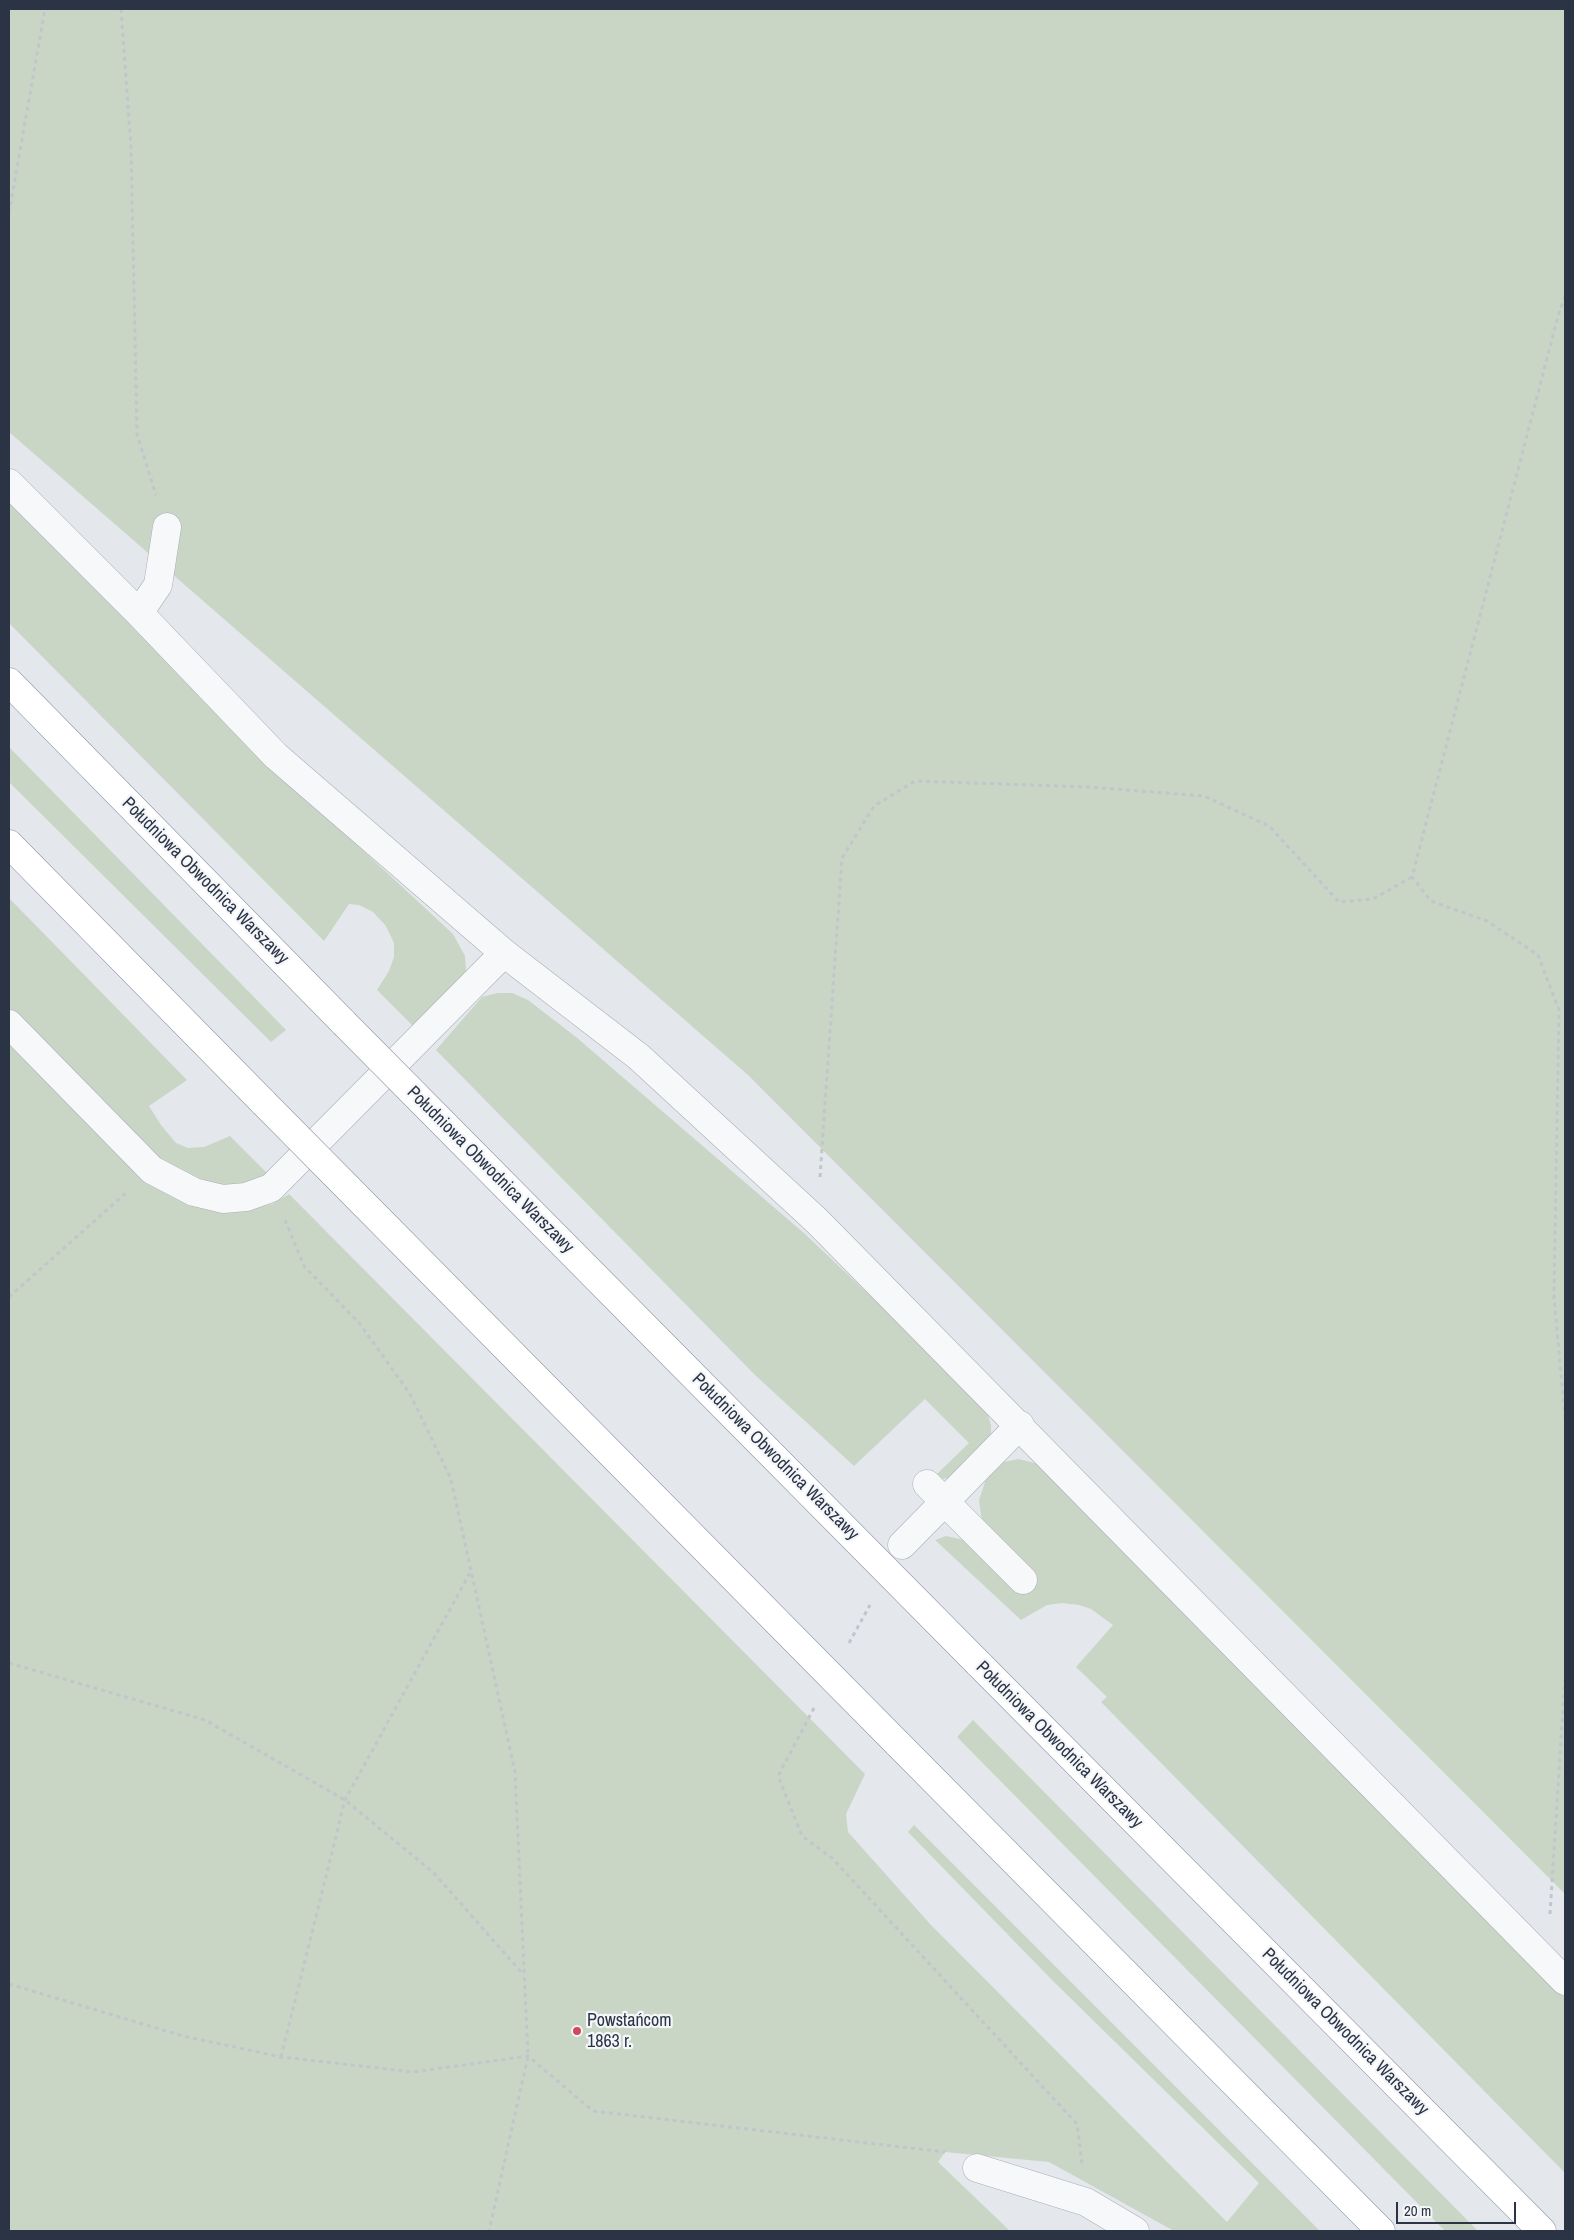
<!DOCTYPE html>
<html>
<head>
<meta charset="utf-8">
<style>
	body { margin:0 }
	#map { position:relative; width:1574px; height:2240px; overflow:hidden; background:#e4e7ec; font-family:"Archivo Narrow",sans-serif }
	canvas { display:block }
	.frame { position:absolute; inset:0; border:10px solid #2b3445; pointer-events:none }
	.scale { position:absolute; left:1396px; top:2202px; width:120px; height:22px; box-sizing:border-box; border:2px solid #2b3445; border-top:0; padding-left:6px; font-size:15px; line-height:18px; white-space:nowrap; color:#2b3445; -webkit-text-stroke:4px #f4f6f9; paint-order:stroke }
</style>
</head>
<body>
<div id="map">
<canvas width="1574" height="2240"></canvas>
<div class="frame"></div>
<div class="scale">20 m</div>
</div>
<script>
const ctx = document.querySelector('canvas').getContext('2d');
ctx.lineJoin = 'round';
function paint(path, color) { ctx.fillStyle = color; ctx.fill(path, 'evenodd'); }
const toPath = rows => new Path2D(rows.map(r => 'M' + r).join(''));
function stroke(path, color, width, dash) { ctx.strokeStyle = color; ctx.lineWidth = width; ctx.lineCap = dash ? 'butt' : 'round'; ctx.setLineDash(dash || []); ctx.stroke(path); }
function drawText(font, color, halo, rows, align = 'center') {
  ctx.font = font + ' "Archivo Narrow",sans-serif'; ctx.lineWidth = 4.5; ctx.setLineDash([]); ctx.textBaseline = 'middle'; ctx.strokeStyle = halo; ctx.fillStyle = color; for (const [text, x, y, turn = 0] of rows) {
    ctx.save(); ctx.translate(x, y); ctx.rotate((+turn || 0) * Math.PI / 180); ctx.textAlign = isNaN(turn) ? turn : align; if (halo) ctx.strokeText(text, 0, 0); ctx.fillText(text, 0, 0); ctx.restore();
  }
}
const green = toPath([
	[9,9,1565,9,1565,1894,748,1075,9,432],
	[9,501,274,768,453,934,465,956,466,971,416,1029,377,990,389,971,394,957,394,943,386,926,373,912,359,905,349,904,324,941,9,623],
	[9,747,252,995,286,1030,271,1042,9,782],
	[9,898,187,1080,149,1106,161,1125,176,1143,188,1148,204,1147,230,1136,270,1176,223,1189,170,1173,9,1012],
	[498,993,512,993,528,1000,576,1037,805,1234,976,1396,987,1411,991,1426,991,1439,952,1477,943,1479,937,1474,969,1443,925,1399,854,1466,755,1375,436,1050,482,997],
	[9,1038,124,1147,247,1209,272,1204,289,1194,865,1774,846,1814,848,1832,930,1924,1227,2222,1259,2183,1053,1981,908,1832,914,1825,1320,2231,1174,2231,1049,2162,945,2152,938,2162,1010,2231,9,2231],
	[1018,1459,1039,1464,1565,1997,1565,2173,1101,1702,1107,1697,1076,1667,1113,1625,1091,1609,1079,1605,1062,1603,1047,1605,1021,1620,935,1540,946,1536,969,1541,982,1522,979,1500,986,1479,1004,1462],
	[973,1720,1478,2231,1445,2231,957,1737]
]);
const path = toPath([
	[121,9,131,147,137,434,156,495],
	[9,213,45,9],
	[1565,296,1558,316,1412,877,1431,901,1487,921,1538,955,1559,1010,1554,1297,1565,1418],
	[820,1177,842,858,874,806,915,781,1089,787,1204,796,1269,826,1339,902,1373,899,1412,877],
	[285,1220,304,1266,360,1324,410,1394,451,1479,515,1772,528,2056,489,2231],
	[9,1297,127,1192],
	[849,1643,870,1605],
	[9,1663,205,1720,345,1800,434,1873,522,1973],
	[814,1708,778,1776,802,1836,832,1858,1077,2124,1082,2164],
	[1550,1914,1565,1677],
	[9,1984,183,2036,281,2057,413,2072,528,2056,593,2111,945,2152],
	[281,2057,345,1800,471,1571]
]);
const minor = toPath([
	[9,483,139,613,276,756,504,953,639,1057,817,1221,1565,1981],
	[139,613,158,585,167,527],
	[9,1024,152,1170,194,1192,223,1199,246,1197,271,1188,504,953],
	[927,1484,1023,1580],
	[902,1545,1020,1425],
	[977,2168,1086,2202,1135,2231]
]);
const highway = toPath([
	[9,682,344,1023],
	[9,844,264,1103],
	[978,1663,1542,2231],
	[897,1743,1381,2231]
]);
const highwayBridge = toPath([
	[344,1023,978,1663],
	[264,1103,897,1743]
]);
const markers = [
	[577,2031,5,"#d1495b"]
];
const streetNames = [
	["Południowa Obwodnica Warszawy",205,881,45],
	["Południowa Obwodnica Warszawy",490,1170,45],
	["Południowa Obwodnica Warszawy",775,1457,45],
	["Południowa Obwodnica Warszawy",1059,1745,45],
	["Południowa Obwodnica Warszawy",1345,2032,45]
];
const poiNames = [
	["Powstańcom",587,2021],
	["1863 r.",587,2042]
];
paint(green, '#c9d6c5');
stroke(minor, '#a9aeb7', 29);
stroke(highway, '#8b94a3', 29);
stroke(path, '#c2c5cb', 3, [4, 4]);
stroke(minor, '#f7f8fa', 28);
stroke(highway, '#fff', 28);
stroke(highwayBridge, '#8b94a3', 29, []);
stroke(highwayBridge, '#fff', 28);
for (const [x, y, r, color] of markers) { const dot = new Path2D(); dot.arc(x, y, r, 0, 2 * Math.PI); ctx.fillStyle = color; ctx.fill(dot); stroke(dot, '#f4f6f9', 2); }
drawText('18px', '#2b3445', '#f4f6f9', streetNames);
drawText('18px', '#2b3445', '#f4f6f9', poiNames, 'left');
</script>
</body>
</html>
